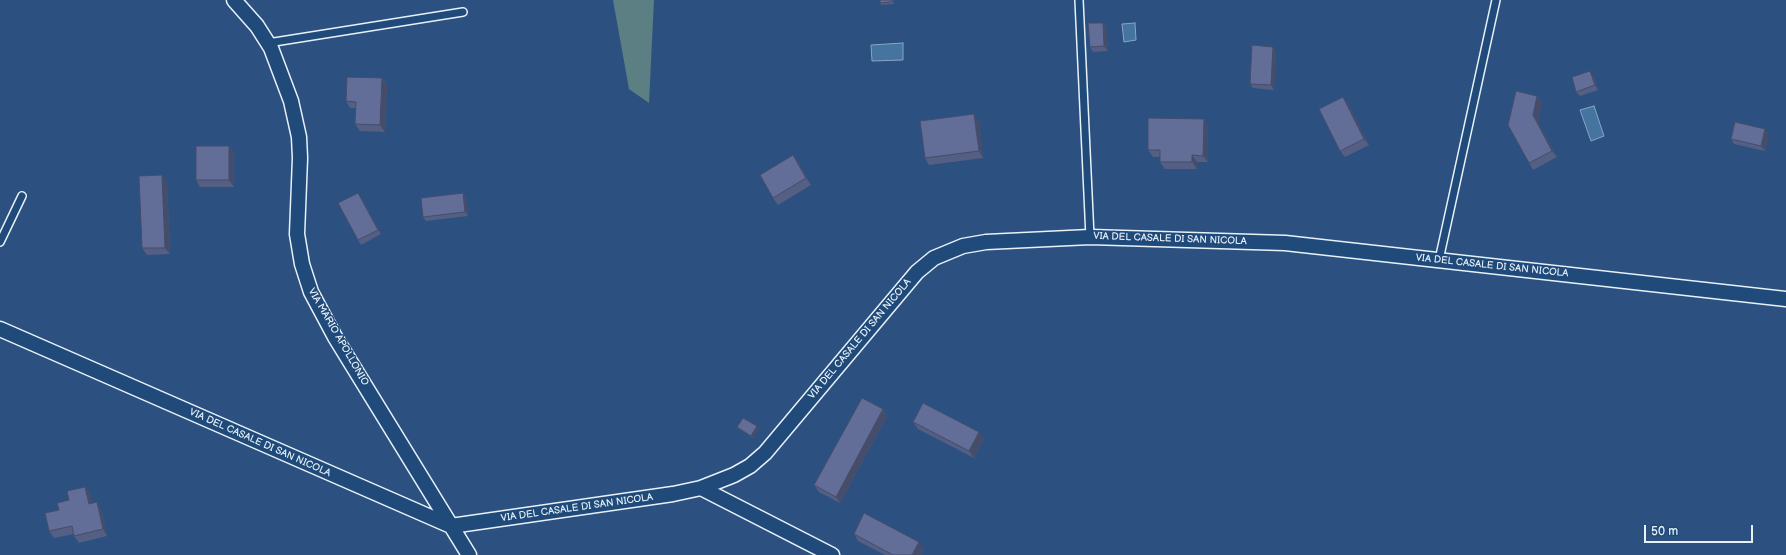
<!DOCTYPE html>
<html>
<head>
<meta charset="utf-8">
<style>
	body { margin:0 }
	#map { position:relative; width:1786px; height:555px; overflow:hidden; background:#2c5180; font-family:"Balsamiq Sans",sans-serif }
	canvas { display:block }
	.scale { position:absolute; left:1644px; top:525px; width:109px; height:18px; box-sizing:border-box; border:2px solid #e8f1f8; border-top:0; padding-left:5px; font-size:12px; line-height:14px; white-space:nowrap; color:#e8f1f8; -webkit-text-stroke:3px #1f4a7a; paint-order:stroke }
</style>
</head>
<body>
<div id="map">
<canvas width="1786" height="555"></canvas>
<div class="scale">50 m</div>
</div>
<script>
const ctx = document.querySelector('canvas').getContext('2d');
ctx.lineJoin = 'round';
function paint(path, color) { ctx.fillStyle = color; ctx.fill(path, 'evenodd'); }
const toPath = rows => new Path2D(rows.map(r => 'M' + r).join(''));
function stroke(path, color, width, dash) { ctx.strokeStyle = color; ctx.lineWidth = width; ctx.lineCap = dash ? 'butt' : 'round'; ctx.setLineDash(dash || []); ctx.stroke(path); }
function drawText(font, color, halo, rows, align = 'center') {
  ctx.font = font + ' "Balsamiq Sans",sans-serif'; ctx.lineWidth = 3; ctx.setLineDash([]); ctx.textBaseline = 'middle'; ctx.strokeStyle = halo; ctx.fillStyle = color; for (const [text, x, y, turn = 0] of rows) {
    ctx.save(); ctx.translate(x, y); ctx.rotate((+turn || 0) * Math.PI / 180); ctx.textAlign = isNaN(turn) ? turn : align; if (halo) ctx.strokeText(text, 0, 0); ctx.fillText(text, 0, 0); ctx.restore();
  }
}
const green = toPath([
	[613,0,654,0,649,103,629,89]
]);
const water = toPath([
	[1135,23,1136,40,1124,42,1122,24,1135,23],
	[903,43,903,60,872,61,871,45,903,43],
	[1594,106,1604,136,1591,141,1580,110,1594,106]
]);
const service = toPath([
	[1079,0,1090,237],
	[268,43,463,12],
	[0,242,22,196],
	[1439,260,1496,0]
]);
const minor = toPath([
	[234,0,257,26,271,48,291,101,299,137,300,158,297,234,302,264,311,292,335,337,469,555],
	[0,329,451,526,673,494,701,488,734,475,750,466,765,453,917,272,934,258,963,246,986,242,1090,237,1285,243,1786,299],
	[701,488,832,555]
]);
const wall = toPath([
	[880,0,893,0,894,4,882,5,880,3],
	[1103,23,1106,27,1108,51,1093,52,1090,47],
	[1276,51,1274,90,1253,88,1250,84],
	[1594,76,1598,90,1580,96,1576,92],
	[382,78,387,85,385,132,360,131,355,124,356,108,350,108,346,101],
	[1537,96,1542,102,1538,122,1557,157,1533,170,1529,163],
	[1348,103,1369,145,1345,157,1340,151],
	[979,121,983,158,929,165,925,158],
	[1208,126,1208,162,1197,162,1197,169,1165,169,1160,162,1160,157,1153,157,1148,150],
	[1769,134,1765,151,1734,144,1731,139],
	[229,146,234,153,234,187,200,187,196,180],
	[793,155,798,162,811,185,778,205,773,198],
	[167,182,170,254,147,255,142,248],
	[463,193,466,198,468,216,426,221,423,217],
	[361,197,381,234,361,245,358,240],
	[883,409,887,416,840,503,819,492,814,485],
	[913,422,984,439,974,458,918,429],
	[737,427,759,429,753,438,739,429],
	[85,487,90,493,92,503,101,509,107,536,79,543,74,536,74,534,54,538,49,531,59,510,69,500],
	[854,534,924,549,921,555,885,555,858,541]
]);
const shadedWall = toPath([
	[1103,23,1106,27,1108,51,1104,46],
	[1273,47,1276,51,1274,90,1271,85],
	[1590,71,1594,76,1598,90,1595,85],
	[382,78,387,85,385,132,380,125],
	[1537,96,1542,102,1538,122,1557,157,1552,151,1533,115],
	[1343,97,1348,103,1369,145,1364,139],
	[974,114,979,121,983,158,979,151],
	[1204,119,1208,126,1208,162,1203,156],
	[1765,129,1769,134,1765,151,1761,146],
	[229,146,234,153,234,187,229,180],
	[793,155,798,162,811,185,806,178],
	[1192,155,1197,162,1197,169,1192,162],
	[162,175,167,182,170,254,165,248],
	[358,193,361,197,381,234,378,230],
	[463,193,466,198,468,216,465,212],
	[883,409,887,416,840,503,836,497],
	[757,426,759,429,753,438,751,436],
	[979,432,984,439,974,458,969,451],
	[85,487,90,493,94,511,89,504],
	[97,502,101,509,107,536,103,529],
	[919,542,924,549,921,555,912,555]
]);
const building = toPath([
	[880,0,892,0,892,2,880,3,880,0],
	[1088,23,1103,23,1104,46,1090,47,1088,23],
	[1252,45,1273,47,1271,85,1250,84,1252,45],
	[1590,71,1595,85,1576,92,1572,77,1590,71],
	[347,77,382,78,380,125,355,124,356,102,346,101,347,77],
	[1516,91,1537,96,1533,115,1552,151,1529,163,1508,125,1516,91],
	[1343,97,1364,139,1340,151,1319,109,1343,97],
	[974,114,979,151,925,158,920,121,974,114],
	[1148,118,1204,119,1203,156,1192,155,1192,162,1160,162,1160,150,1148,150,1148,118],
	[1735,122,1765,129,1761,146,1731,139,1735,122],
	[196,146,229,146,229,180,196,180,196,146],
	[793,155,806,178,773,198,760,175,793,155],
	[162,175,165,248,142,248,139,176,162,175],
	[358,193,378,230,358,240,338,203,358,193],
	[463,193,465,212,423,217,421,198,463,193],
	[862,398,883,409,836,497,814,485,862,398],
	[923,403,979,432,969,451,913,422,923,403],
	[743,418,757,426,751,436,737,427,743,418],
	[85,487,89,504,97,502,103,529,74,536,72,526,49,531,45,513,59,510,57,503,69,500,67,491,85,487],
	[864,513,919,542,912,555,893,555,854,534,864,513]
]);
const streetNames = [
	["VIA DEL CASALE DI SAN NICOLA",1170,239,2],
	["VIA DEL CASALE DI SAN NICOLA",1492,266,6],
	["VIA MARIO APOLLONIO",338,337,60],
	["VIA DEL CASALE DI SAN NICOLA",860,339,-50],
	["VIA DEL CASALE DI SAN NICOLA",260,443,24],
	["VIA DEL CASALE DI SAN NICOLA",577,508,-8]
];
paint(green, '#5c7f84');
paint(water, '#4574a0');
stroke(water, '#86a6c3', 1);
stroke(service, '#e8f1f8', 10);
stroke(minor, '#e8f1f8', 17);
stroke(service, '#1f4a7a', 7);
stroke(minor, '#1f4a7a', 14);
paint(wall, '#545f83');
paint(shadedWall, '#454d6a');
paint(building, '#626e98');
stroke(building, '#454d6a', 1);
drawText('10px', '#e8f1f8', '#1f4a7a', streetNames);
</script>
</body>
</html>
